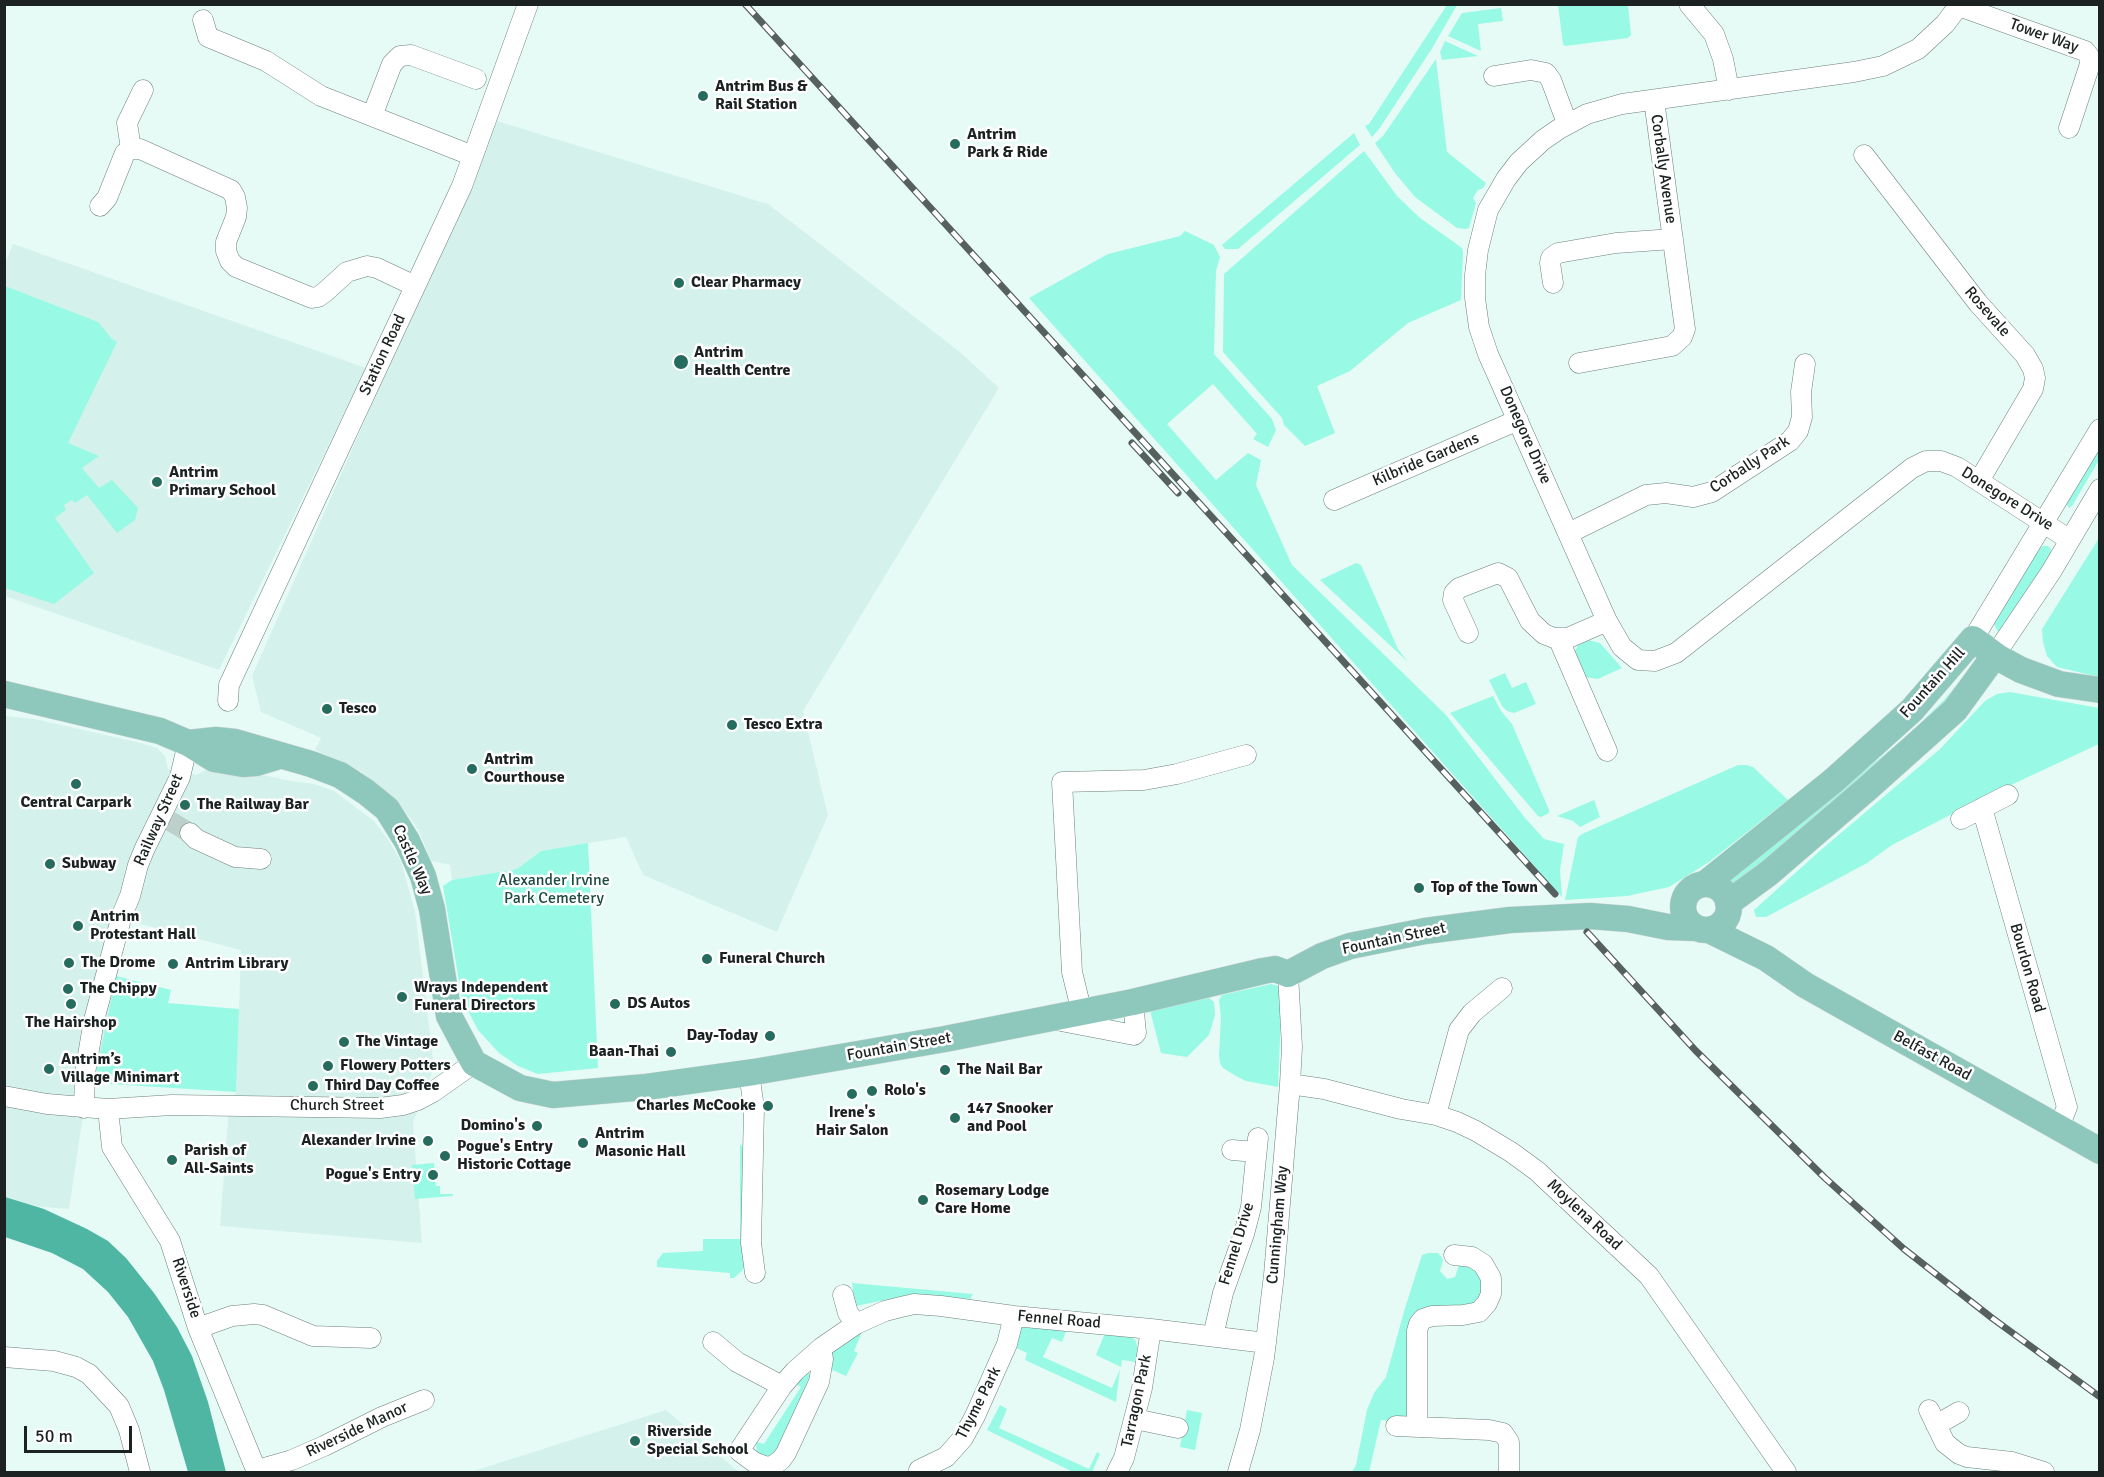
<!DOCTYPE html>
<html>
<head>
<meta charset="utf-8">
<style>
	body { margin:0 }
	#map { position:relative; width:2104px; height:1477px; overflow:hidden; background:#e6fbf6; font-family:Signika,sans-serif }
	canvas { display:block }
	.frame { position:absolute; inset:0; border:6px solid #1b2221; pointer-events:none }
	.scale { position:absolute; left:24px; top:1426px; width:108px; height:27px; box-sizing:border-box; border:3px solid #1b2221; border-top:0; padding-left:8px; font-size:18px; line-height:21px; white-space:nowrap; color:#1b2221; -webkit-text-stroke:4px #fff; paint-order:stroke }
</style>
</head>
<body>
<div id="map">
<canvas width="2104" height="1477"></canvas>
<div class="frame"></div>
<div class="scale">50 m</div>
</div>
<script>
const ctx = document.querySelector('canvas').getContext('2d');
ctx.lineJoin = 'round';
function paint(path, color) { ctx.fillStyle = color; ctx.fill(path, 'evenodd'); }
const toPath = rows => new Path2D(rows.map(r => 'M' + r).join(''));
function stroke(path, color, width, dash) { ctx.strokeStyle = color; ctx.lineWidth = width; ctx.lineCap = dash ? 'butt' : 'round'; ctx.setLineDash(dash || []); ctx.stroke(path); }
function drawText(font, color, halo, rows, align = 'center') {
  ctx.font = font + ' Signika,sans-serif'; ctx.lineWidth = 5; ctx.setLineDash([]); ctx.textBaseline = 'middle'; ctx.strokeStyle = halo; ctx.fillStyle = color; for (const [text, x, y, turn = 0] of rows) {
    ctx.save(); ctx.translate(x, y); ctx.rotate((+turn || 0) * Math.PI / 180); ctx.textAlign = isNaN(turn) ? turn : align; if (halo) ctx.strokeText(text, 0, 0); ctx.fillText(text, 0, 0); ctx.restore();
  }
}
const built = toPath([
	[497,121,768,204,960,352,999,388,803,711,828,815,777,932,643,875,626,837,541,851,517,869,452,880,450,865,431,861,419,831,397,800,360,771,315,750,321,738,261,712,252,676],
	[13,244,366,368,219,670,5,596,4,266],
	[4,716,35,719,141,743,157,748,165,756,168,769,197,775,207,769,226,767,291,781,314,784,334,791,374,821,389,841,401,862,415,911,434,1067,413,1123,422,1243,220,1226,228,1119,231,1099,236,1093,241,950,129,921,94,1083,82,1122,69,1209,5,1204],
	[666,1410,739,1472,470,1472]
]);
const green = toPath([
	[1447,5,1457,5,1431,50,1379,129,1372,137,1365,126,1369,124],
	[1558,5,1628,5,1631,35,1628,38,1565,46,1563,44],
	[1501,8,1503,21,1478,24,1481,51,1448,36,1462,13],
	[1445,41,1478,56,1442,60,1440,52],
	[1436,59,1447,152,1486,183,1483,188,1478,190,1473,198,1476,203,1469,228,1466,229,1457,228,1415,197,1395,173,1375,143,1383,136],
	[1354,133,1360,145,1238,249,1225,249,1222,245],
	[1364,151,1397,196,1420,218,1462,248,1463,253,1461,300,1408,323,1350,371,1317,386,1335,433,1305,446,1284,425,1282,418,1223,352,1224,274],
	[1185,231,1214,245,1220,257,1216,271,1214,354,1272,419,1276,430,1268,447,1253,439,1257,434,1213,384,1167,424,1216,480,1248,453,1261,460,1256,485,1292,565,1446,715,1525,818,1544,839,1564,844,1560,870,1562,897,1029,298,1108,254,1180,236],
	[5,286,98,322,112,339,117,342,68,443,99,456,82,468,99,488,112,480,138,508,135,520,117,533,87,495,75,503,72,500,64,505,66,510,55,518,94,573,54,604,5,588],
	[2099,446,2099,460,2072,506,2069,508,2066,503],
	[2099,538,2099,677,2057,667,2047,656,2043,642,2042,629],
	[2043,546,2048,546,2051,549,2052,555,2002,633,1998,632,1994,624,2039,549],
	[1356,563,1361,565,1398,649,1408,662,1320,580],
	[1588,640,1600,643,1622,668,1598,679,1584,677,1574,653,1578,645],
	[1970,668,1950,701,1733,888,1729,885,1727,881,1906,737,1945,699],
	[1505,673,1512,688,1526,682,1536,704,1514,713,1507,711,1502,706,1489,680],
	[2010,692,2099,708,2099,744,1983,798,1892,845,1867,863,1766,917,1756,917,1754,910,1822,849,1940,749,1985,701,1997,694],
	[1493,696,1501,711,1512,724,1549,810,1549,813,1541,817,1538,816,1450,713],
	[1738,765,1746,765,1753,767,1788,800,1709,862,1669,887,1627,896,1565,900,1578,837,1582,834],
	[1594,800,1600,817,1580,827,1573,821,1557,816],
	[588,843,598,1068,538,1074,518,1066,499,1053,478,1030,462,999,443,886,452,880,517,869,541,851],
	[116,976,171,990,168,1003,239,1009,236,1092,94,1083],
	[1271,984,1278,986,1282,992,1278,1087,1246,1081,1236,1076,1223,1068,1220,1063,1219,1055,1221,1018,1219,1000,1222,995],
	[1209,998,1214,1002,1215,1015,1209,1035,1187,1057,1161,1053,1150,1010],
	[740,1144,744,1148,745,1262,743,1270,734,1278,730,1278,730,1273,657,1267,657,1261,663,1253,703,1251,703,1239,740,1239],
	[434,1163,436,1186,440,1186,440,1194,453,1194,453,1196,415,1199,412,1165],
	[1428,1253,1438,1253,1441,1256,1443,1260,1440,1271,1447,1279,1455,1277,1460,1262,1481,1267,1483,1294,1473,1306,1425,1307,1419,1311,1410,1413,1406,1418,1390,1421,1381,1420,1369,1472,1352,1472,1356,1465,1367,1410,1374,1393,1386,1377,1405,1308,1422,1255],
	[852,1283,973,1294,970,1299,913,1294,856,1306,850,1301,853,1288],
	[1025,1325,1067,1328,1062,1342,1052,1338,1043,1357,1112,1388,1120,1369,1116,1402,1025,1360,1027,1353,1012,1346,1017,1334],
	[862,1332,854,1351,858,1353,846,1376,830,1369,829,1352],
	[1105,1333,1130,1336,1136,1341,1138,1351,1136,1362,1122,1360,1121,1367,1096,1355],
	[808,1370,810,1376,777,1450,774,1456,767,1459,757,1453,756,1444,757,1442,764,1444,801,1387,794,1383],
	[1000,1405,1007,1409,999,1428,1089,1469,1097,1452,1100,1454,1092,1472,1073,1472,987,1430],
	[1187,1410,1202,1413,1195,1450,1180,1447]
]);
const water = toPath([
	[5,1197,44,1209,87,1229,108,1241,126,1258,154,1293,177,1327,192,1356,208,1402,226,1472,188,1472,164,1390,153,1361,128,1317,108,1292,83,1269,52,1253,5,1237]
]);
const minorTunnel = toPath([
	[170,821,190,833]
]);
const minor = toPath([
	[1689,4,1714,34,1723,59,1729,90],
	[1960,4,1945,24,1918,49,1883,66,1854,72,1622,104,1587,114,1559,129,1543,140,1519,162,1506,179,1488,210,1478,250,1475,275,1475,298,1479,327,1488,354,1607,621,1622,647,1638,660,1655,661,1676,653,1912,468,1926,461,1941,461,1957,467,2070,540],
	[1959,6,2085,51,2089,56,2090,64,2069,128],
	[203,20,208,37,266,61,321,96,473,156],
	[1494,76,1531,70,1546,73,1551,80,1567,123],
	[372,116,392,64,400,56,411,55,476,79],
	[131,149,127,123,143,90],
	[1864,155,1978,303,2025,355,2033,369,2035,378,2033,389,1979,481],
	[100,206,107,198,125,153,131,149,140,149,231,190,235,197,237,208,236,217,226,242,226,251,230,261,236,267,312,298,318,297,325,292,347,272,367,266,377,268,415,286],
	[1553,283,1550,263,1551,258,1558,253,1616,243,1673,239],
	[1579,363,1672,346,1682,337,1685,329,1654,100],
	[1334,500,1518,420],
	[1569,533,1646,495,1666,493,1693,497,1712,492,1790,441,1798,431,1802,417,1801,392,1805,364],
	[1468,633,1453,600,1454,593,1459,588,1498,573,1508,578,1530,621,1544,634,1554,638,1568,638,1607,621],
	[1973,639,2100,429],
	[1559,640,1607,751],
	[1995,655,2051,572,2100,489],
	[228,701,229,685,462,186,528,4],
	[1982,808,2067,1107,2059,1127],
	[1961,819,2008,795],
	[190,833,196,839,235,857,261,859],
	[1082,1013,1072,972,1062,782,1144,780,1177,774,1246,755],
	[1061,1021,1134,1035,1136,1033,1133,1002],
	[749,1073,754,1108,751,1243,755,1273],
	[1290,1084,1324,1089,1401,1109,1436,1115,1457,1122,1476,1131,1511,1152,1537,1171,1649,1276,1786,1472],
	[4,1096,47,1104,108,1109,172,1105,380,1108,403,1105,418,1100,433,1092,474,1063],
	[84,1108,85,1073,94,1020,122,915,130,896,138,865,145,848,180,777,188,743],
	[108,1109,112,1147,170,1241,198,1328,257,1472],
	[1436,1115,1459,1030,1472,1013,1502,988],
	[1232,1150,1256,1152],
	[843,1295,848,1313,856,1324],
	[198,1328,232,1316,254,1314,263,1315,313,1336,371,1338],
	[1213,1336,1223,1293,1244,1234,1251,1207,1258,1138],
	[713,1342,737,1362,782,1386],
	[821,1348,823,1359,819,1382,786,1453,781,1460,774,1465,767,1467,754,1462,739,1451,782,1386,795,1371,821,1348,856,1324,885,1311,901,1307,914,1304,941,1306,1014,1316,1151,1329,1266,1343],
	[4,1357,54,1361,76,1367,89,1374,119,1406,129,1430,140,1472],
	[1929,1410,1945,1443,1959,1454,1967,1457,2012,1462,2044,1472],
	[1135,1419,1178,1428],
	[1936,1425,1959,1412],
	[1396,1426,1489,1430,1503,1433,1509,1442,1509,1472],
	[1417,1426,1417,1331,1419,1324,1423,1319,1432,1316,1463,1315,1479,1312,1487,1303,1491,1294,1491,1278,1483,1264,1472,1257,1454,1255],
	[257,1470,292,1460,324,1446,382,1417,424,1400],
	[919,1470,946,1457,963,1438,975,1416,1007,1344,1014,1316],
	[1117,1472,1124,1458,1142,1388,1151,1329],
	[1238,1472,1250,1430,1264,1358,1274,1275,1290,1084,1292,1047,1288,974]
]);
const major = toPath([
	[4,694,160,731,188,743,214,759,243,764,256,763,279,756],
	[188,743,216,740,235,742,311,764,340,775,366,792,387,809,407,841,423,876,432,909,449,1016,474,1063,520,1088,553,1095,646,1087,754,1072,945,1039,1133,1002,1263,971,1275,969,1288,974,1322,956,1350,946,1425,931,1510,920,1590,916,1628,919,1668,927,1695,928],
	[1705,884,1833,781,1912,710,1973,639,1999,658,2021,670,2059,684,2100,690],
	'1683 907a23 23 0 1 1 46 0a23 23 0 1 1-46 0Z',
	[1728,903,1769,873,1869,787,1955,710,1995,655],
	[1709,930,1766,958,1805,985,2100,1151]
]);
const rail = toPath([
	[745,4,1555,894],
	[1132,443,1178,493],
	[1587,932,1696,1051,1825,1178,1904,1249,1992,1318,2100,1397]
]);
const markers = [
	[703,96,6,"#256b5e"],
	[955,144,6,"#256b5e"],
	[679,283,6,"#256b5e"],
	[681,362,8,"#256b5e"],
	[157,482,6,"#256b5e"],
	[327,709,6,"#256b5e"],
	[732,725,6,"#256b5e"],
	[472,769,6,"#256b5e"],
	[76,784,6,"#256b5e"],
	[185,805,6,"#256b5e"],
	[50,864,6,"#256b5e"],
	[1419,888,6,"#256b5e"],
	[78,926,6,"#256b5e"],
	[707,959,6,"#256b5e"],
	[69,963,6,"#256b5e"],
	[173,964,6,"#256b5e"],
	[68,989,6,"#256b5e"],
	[402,997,6,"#256b5e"],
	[71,1004,6,"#256b5e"],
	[615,1004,6,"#256b5e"],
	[770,1036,6,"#256b5e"],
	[344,1042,6,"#256b5e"],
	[671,1052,6,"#256b5e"],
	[328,1066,6,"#256b5e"],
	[49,1069,6,"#256b5e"],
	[945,1070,6,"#256b5e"],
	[313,1086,6,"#256b5e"],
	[872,1091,6,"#256b5e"],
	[852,1094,6,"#256b5e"],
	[768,1106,6,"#256b5e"],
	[955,1118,6,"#256b5e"],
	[537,1126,6,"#256b5e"],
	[428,1141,6,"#256b5e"],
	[583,1143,6,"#256b5e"],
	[445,1156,6,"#256b5e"],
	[172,1160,6,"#256b5e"],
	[433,1175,6,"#256b5e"],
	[923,1200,6,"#256b5e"],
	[635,1441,6,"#256b5e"]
];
const streetNames = [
	["Tower Way",2044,36,20],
	["Corbally Avenue",1663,169,82],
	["Rosevale",1987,312,49],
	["Station Road",383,355,-65],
	["Donegore Drive",1525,435,66],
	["Kilbride Gardens",1426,460,-23],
	["Corbally Park",1750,465,-33],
	["Donegore Drive",2007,499,32],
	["Fountain Hill",1933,683,-48],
	["Railway Street",159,820,-66],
	["Castle Way",412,860,66],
	["Fountain Street",1394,939,-12],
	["Bourlon Road",2027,968,74],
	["Fountain Street",899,1047,-10],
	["Belfast Road",1932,1056,29],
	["Church Street",337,1106],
	["Moylena Road",1584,1215,43],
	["Cunningham Way",1278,1225,-85],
	["Fennel Drive",1237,1244,-73],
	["Riverside",186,1288,72],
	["Fennel Road",1059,1320,5],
	["Tarragon Park",1137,1401,-78],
	["Thyme Park",979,1403,-63],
	["Riverside Manor",357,1430,-25]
];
const poiNames = [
	["Antrim Bus &",715,87],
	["Rail Station",715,105],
	["Antrim",967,135],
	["Park & Ride",967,153],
	["Clear Pharmacy",691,283],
	["Antrim",694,353],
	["Health Centre",694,371],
	["Antrim",169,473],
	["Primary School",169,491],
	["Tesco",339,709],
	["Tesco Extra",744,725],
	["Antrim",484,760],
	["Courthouse",484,778],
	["Central Carpark",76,803,"center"],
	["The Railway Bar",197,805],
	["Subway",62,864],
	["Top of the Town",1431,888],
	["Antrim",90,917],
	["Protestant Hall",90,935],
	["Funeral Church",719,959],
	["The Drome",81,963],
	["Antrim Library",185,964],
	["Wrays Independent",414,988],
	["Funeral Directors",414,1006],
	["The Chippy",80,989],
	["DS Autos",627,1004],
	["The Hairshop",71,1023,"center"],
	["Day-Today",758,1036,"right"],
	["The Vintage",356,1042],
	["Baan-Thai",659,1052,"right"],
	["Antrim’s",61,1060],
	["Village Minimart",61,1078],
	["Flowery Potters",340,1066],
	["The Nail Bar",957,1070],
	["Third Day Coffee",325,1086],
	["Rolo's",884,1091],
	["Charles McCooke",756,1106,"right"],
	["147 Snooker",967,1109],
	["and Pool",967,1127],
	["Irene's",852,1113,"center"],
	["Hair Salon",852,1131,"center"],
	["Domino's",525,1126,"right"],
	["Antrim",595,1134],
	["Masonic Hall",595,1152],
	["Alexander Irvine",416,1141,"right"],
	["Pogue's Entry",457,1147],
	["Historic Cottage",457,1165],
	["Parish of",184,1151],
	["All-Saints",184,1169],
	["Pogue's Entry",421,1175,"right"],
	["Rosemary Lodge",935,1191],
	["Care Home",935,1209],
	["Riverside",647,1432],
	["Special School",647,1450]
];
const parkNames = [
	["Alexander Irvine",554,881],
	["Park Cemetery",554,899]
];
paint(built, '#d4f2eb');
paint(green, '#98f9e5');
paint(water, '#4fb6a3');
stroke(minorTunnel, '#bdd0cb', 20, [20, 10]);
stroke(minor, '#6d807b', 21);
stroke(major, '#d6d7d7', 27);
stroke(minor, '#fff', 20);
stroke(major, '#8ec7bc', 26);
stroke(rail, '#56615f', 7);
stroke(rail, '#fff', 4.5, [14]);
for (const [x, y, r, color] of markers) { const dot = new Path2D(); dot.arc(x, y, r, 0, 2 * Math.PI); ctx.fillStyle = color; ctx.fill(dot); stroke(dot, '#fff', 2); }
drawText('16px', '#1b2221', '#fff', streetNames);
drawText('bold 16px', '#1b2221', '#fff', poiNames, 'left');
drawText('16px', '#1e4c43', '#fff', parkNames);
</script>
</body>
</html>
